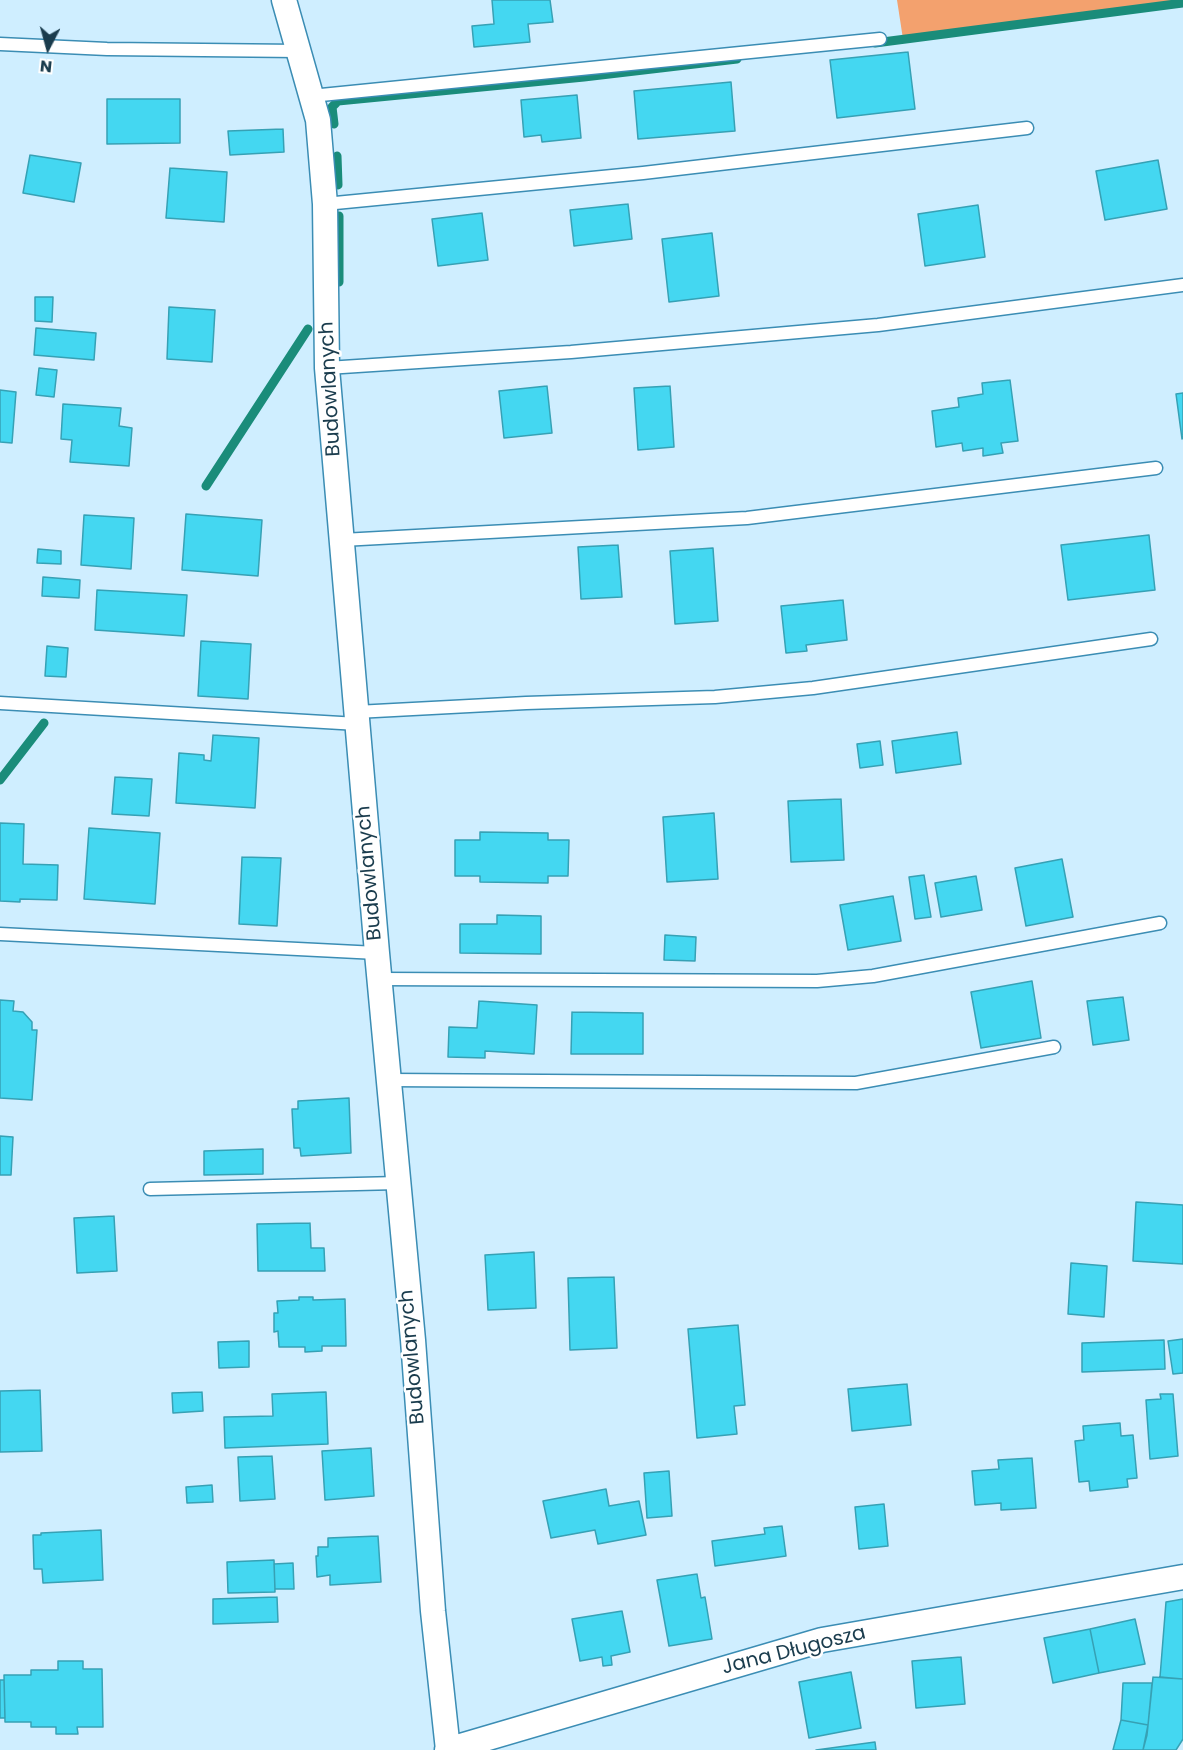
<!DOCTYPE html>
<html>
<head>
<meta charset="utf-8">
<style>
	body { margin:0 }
	#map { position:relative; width:1183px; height:1750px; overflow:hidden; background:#cfeeff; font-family:Poppins,sans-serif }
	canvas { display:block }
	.north { position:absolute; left:18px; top:18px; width:60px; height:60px; -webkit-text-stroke:4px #fff; paint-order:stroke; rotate:186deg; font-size:16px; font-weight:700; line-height:24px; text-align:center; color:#1a3c4d }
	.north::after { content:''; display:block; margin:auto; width:21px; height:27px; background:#1a3c4d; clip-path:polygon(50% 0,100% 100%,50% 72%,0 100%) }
</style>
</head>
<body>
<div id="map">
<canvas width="1183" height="1750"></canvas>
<div class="north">N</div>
</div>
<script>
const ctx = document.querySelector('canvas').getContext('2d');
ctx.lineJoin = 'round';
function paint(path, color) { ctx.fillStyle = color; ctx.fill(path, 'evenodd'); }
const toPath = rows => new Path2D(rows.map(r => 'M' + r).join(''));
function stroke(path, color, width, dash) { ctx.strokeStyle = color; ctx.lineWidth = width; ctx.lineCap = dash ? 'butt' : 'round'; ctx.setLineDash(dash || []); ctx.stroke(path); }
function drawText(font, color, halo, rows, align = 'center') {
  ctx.font = font + ' Poppins,sans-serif'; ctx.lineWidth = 5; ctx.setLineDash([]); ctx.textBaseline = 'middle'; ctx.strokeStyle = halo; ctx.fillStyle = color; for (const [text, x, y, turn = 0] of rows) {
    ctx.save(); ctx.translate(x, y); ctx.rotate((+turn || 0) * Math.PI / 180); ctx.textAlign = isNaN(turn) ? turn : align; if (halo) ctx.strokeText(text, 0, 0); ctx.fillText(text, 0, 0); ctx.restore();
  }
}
const green = toPath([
	[897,0,1181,0,903,39]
]);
const stream = toPath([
	[875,43,1183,3],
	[334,124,332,107,338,101,584,77,737,59],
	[337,156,338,185],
	[339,216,339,282],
	[206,486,308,329],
	[0,780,44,723]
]);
const building = toPath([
	[492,0,550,0,553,22,528,24,530,42,474,47,472,26,494,24,492,0],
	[908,52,915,109,837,118,830,60,908,52],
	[731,82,735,131,638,139,634,91,731,82],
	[577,95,581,138,542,142,541,135,524,137,521,100,577,95],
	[107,99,180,99,180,143,107,144,107,99],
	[283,129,284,152,230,155,228,131,283,129],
	[30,155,81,163,74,202,23,193,30,155],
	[1158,160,1167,209,1105,220,1096,171,1158,160],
	[170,168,227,172,224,222,166,218,170,168],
	[628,204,632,239,574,246,570,210,628,204],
	[978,205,985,257,925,266,918,214,978,205],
	[482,213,488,260,438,266,432,219,482,213],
	[712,233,719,296,669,302,662,239,712,233],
	[35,297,53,297,52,322,35,321,35,297],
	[169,307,215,310,212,362,167,359,169,307],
	[36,328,96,333,94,360,34,355,36,328],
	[39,368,57,370,54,397,36,395,39,368],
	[1010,380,1018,441,1001,443,1003,453,983,456,983,448,963,451,962,443,936,447,932,411,959,407,958,398,983,394,982,383,1010,380],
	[547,386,552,433,504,438,499,391,547,386],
	[670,386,674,447,638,450,634,388,670,386],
	[0,390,16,392,12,443,0,442,0,390],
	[1183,393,1183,438,1182,439,1176,394,1183,393],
	[63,404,121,408,119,426,132,428,129,466,70,462,72,440,61,439,63,404],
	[186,514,262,520,258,576,182,570,186,514],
	[84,515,134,518,131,569,81,565,84,515],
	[1149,535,1155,590,1068,600,1061,545,1149,535],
	[618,545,622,597,581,599,578,547,618,545],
	[713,548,718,621,675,624,670,551,713,548],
	[38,549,61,551,61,564,37,563,38,549],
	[43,577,80,580,79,598,42,596,43,577],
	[97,590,187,595,184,636,95,630,97,590],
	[843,600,847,640,806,645,807,651,786,653,781,606,843,600],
	[201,641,251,644,248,699,198,696,201,641],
	[47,646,68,648,66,677,45,676,47,646],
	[957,732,961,764,896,773,892,741,957,732],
	[213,735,259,738,255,808,176,803,179,753,204,755,204,760,211,761,213,735],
	[880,741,883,765,860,768,857,744,880,741],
	[115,777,152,779,149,816,112,814,115,777],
	[841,799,844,860,791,862,788,801,841,799],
	[714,813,718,879,667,882,663,817,714,813],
	[0,823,24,824,23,864,58,865,57,900,20,899,20,902,0,901,0,823],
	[89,828,160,833,155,904,84,899,89,828],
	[480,832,548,833,548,840,569,840,568,876,548,876,548,883,480,882,480,876,455,876,455,840,480,840,480,832],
	[242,857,281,858,277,926,239,924,242,857],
	[1062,859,1073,917,1026,926,1015,868,1062,859],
	[924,875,931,917,915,919,909,877,924,875],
	[976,876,982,910,941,917,935,883,976,876],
	[893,896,901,941,848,950,840,905,893,896],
	[497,915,541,916,541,954,460,953,460,924,497,924,497,915],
	[665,935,696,937,695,961,664,960,665,935],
	[1032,981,1041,1038,981,1048,971,992,1032,981],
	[1123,997,1129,1040,1093,1045,1087,1001,1123,997],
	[0,1000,14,1001,13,1011,23,1012,32,1022,32,1030,37,1030,32,1100,0,1098,0,1000],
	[479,1001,537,1005,534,1054,485,1051,485,1058,448,1057,449,1027,477,1028,479,1001],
	[572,1012,643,1013,643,1054,571,1054,572,1012],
	[349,1098,351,1153,301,1156,300,1148,294,1148,292,1109,298,1109,298,1101,349,1098],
	[0,1136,13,1137,11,1175,0,1175,0,1136],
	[263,1149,263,1174,204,1175,204,1151,263,1149],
	[1136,1202,1183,1205,1183,1264,1133,1261,1136,1202],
	[114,1216,117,1271,77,1273,74,1218,114,1216],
	[310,1223,311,1248,324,1248,325,1271,258,1271,257,1224,310,1223],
	[534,1252,536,1308,488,1310,485,1255,534,1252],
	[1071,1263,1107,1266,1104,1317,1068,1314,1071,1263],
	[614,1277,617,1348,570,1350,568,1278,614,1277],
	[299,1297,313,1297,313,1300,345,1299,346,1346,322,1346,322,1351,305,1352,305,1347,279,1347,278,1331,274,1332,274,1313,278,1313,277,1301,299,1300,299,1297],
	[738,1325,745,1405,734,1406,737,1434,697,1438,688,1329,738,1325],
	[1183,1339,1183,1373,1173,1374,1168,1341,1183,1339],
	[1164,1340,1165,1369,1082,1372,1082,1343,1164,1340],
	[249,1341,249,1367,219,1368,218,1342,249,1341],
	[907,1384,911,1425,852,1431,848,1389,907,1384],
	[40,1390,42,1451,0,1452,0,1391,40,1390],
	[202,1392,203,1411,173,1413,172,1393,202,1392],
	[326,1392,328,1444,225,1448,224,1417,273,1416,272,1394,326,1392],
	[1160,1394,1173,1394,1178,1456,1150,1459,1146,1400,1161,1399,1160,1394],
	[1120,1423,1121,1436,1133,1435,1137,1478,1127,1479,1128,1487,1090,1491,1089,1481,1079,1482,1075,1441,1084,1440,1083,1426,1120,1423],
	[371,1448,374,1496,325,1500,322,1451,371,1448],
	[272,1456,275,1499,240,1501,238,1457,272,1456],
	[1032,1458,1036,1508,1001,1510,1001,1503,975,1505,972,1471,999,1469,998,1460,1032,1458],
	[669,1471,672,1516,647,1518,644,1473,669,1471],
	[212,1485,213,1502,187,1503,186,1487,212,1485],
	[606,1489,609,1506,639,1501,646,1535,598,1544,595,1530,551,1538,543,1501,606,1489],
	[884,1504,888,1546,859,1549,855,1507,884,1504],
	[782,1526,786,1556,715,1566,712,1541,765,1534,764,1528,782,1526],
	[101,1530,103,1580,43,1583,42,1569,34,1569,33,1535,41,1535,41,1533,101,1530],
	[378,1536,381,1582,330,1585,330,1575,317,1577,316,1556,318,1556,318,1547,328,1547,328,1538,378,1536],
	[274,1560,275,1592,228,1593,227,1562,274,1560],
	[293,1563,294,1589,275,1589,274,1564,293,1563],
	[697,1574,701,1598,705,1597,712,1639,669,1646,657,1580,697,1574],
	[277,1597,278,1622,213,1624,213,1599,277,1597],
	[1183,1599,1183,1679,1160,1677,1166,1602,1183,1599],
	[622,1611,630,1652,611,1656,612,1665,603,1666,602,1657,580,1661,572,1619,622,1611],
	[1135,1619,1145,1664,1099,1673,1090,1629,1135,1619],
	[1090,1629,1099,1673,1053,1683,1044,1638,1090,1629],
	[961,1657,965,1704,916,1708,912,1661,961,1657],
	[58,1661,83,1661,83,1669,102,1669,103,1727,77,1727,78,1734,56,1734,56,1727,31,1727,31,1722,5,1722,4,1675,31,1675,31,1670,58,1670,58,1661],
	[851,1672,861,1728,809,1738,799,1682,851,1672],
	[1153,1677,1183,1679,1183,1739,1176,1750,1143,1750,1147,1735,1153,1677],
	[0,1680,4,1680,5,1718,0,1718,0,1680],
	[1123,1683,1152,1683,1148,1725,1121,1720,1123,1683],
	[1121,1720,1148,1725,1143,1750,1113,1750,1121,1720],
	[875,1742,876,1750,816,1750,875,1742]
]);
const service = toPath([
	[0,44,107,49,299,51],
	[311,96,880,39],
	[325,204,643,173,1027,128],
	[327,368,571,352,878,325,1183,285],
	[342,540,747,518,1156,468],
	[0,703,358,724],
	[356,712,526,703,715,697,813,688,1151,639],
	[0,934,377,953],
	[379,979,817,981,873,976,1160,923],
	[388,1080,856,1083,1054,1047],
	[150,1189,398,1183]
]);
const minor = toPath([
	[284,0,318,120,325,204,327,368,377,953,413,1340,433,1611,448,1750],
	[447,1750,822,1640,1183,1577]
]);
const streetNames = [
	["Budowlanych",331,389,-93],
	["Budowlanych",370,873,-95],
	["Budowlanych",413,1357,-95],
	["Jana Długosza",794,1651,-14]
];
paint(green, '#f3a16e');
stroke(stream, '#1a8c7a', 9);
paint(building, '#44d7f1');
stroke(building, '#36a1b5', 1.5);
stroke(service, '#3b8db4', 15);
stroke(minor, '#3b8db4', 27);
stroke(service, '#fff', 12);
stroke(minor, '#fff', 24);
drawText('20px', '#1a3c4d', '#fff', streetNames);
</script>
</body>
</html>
